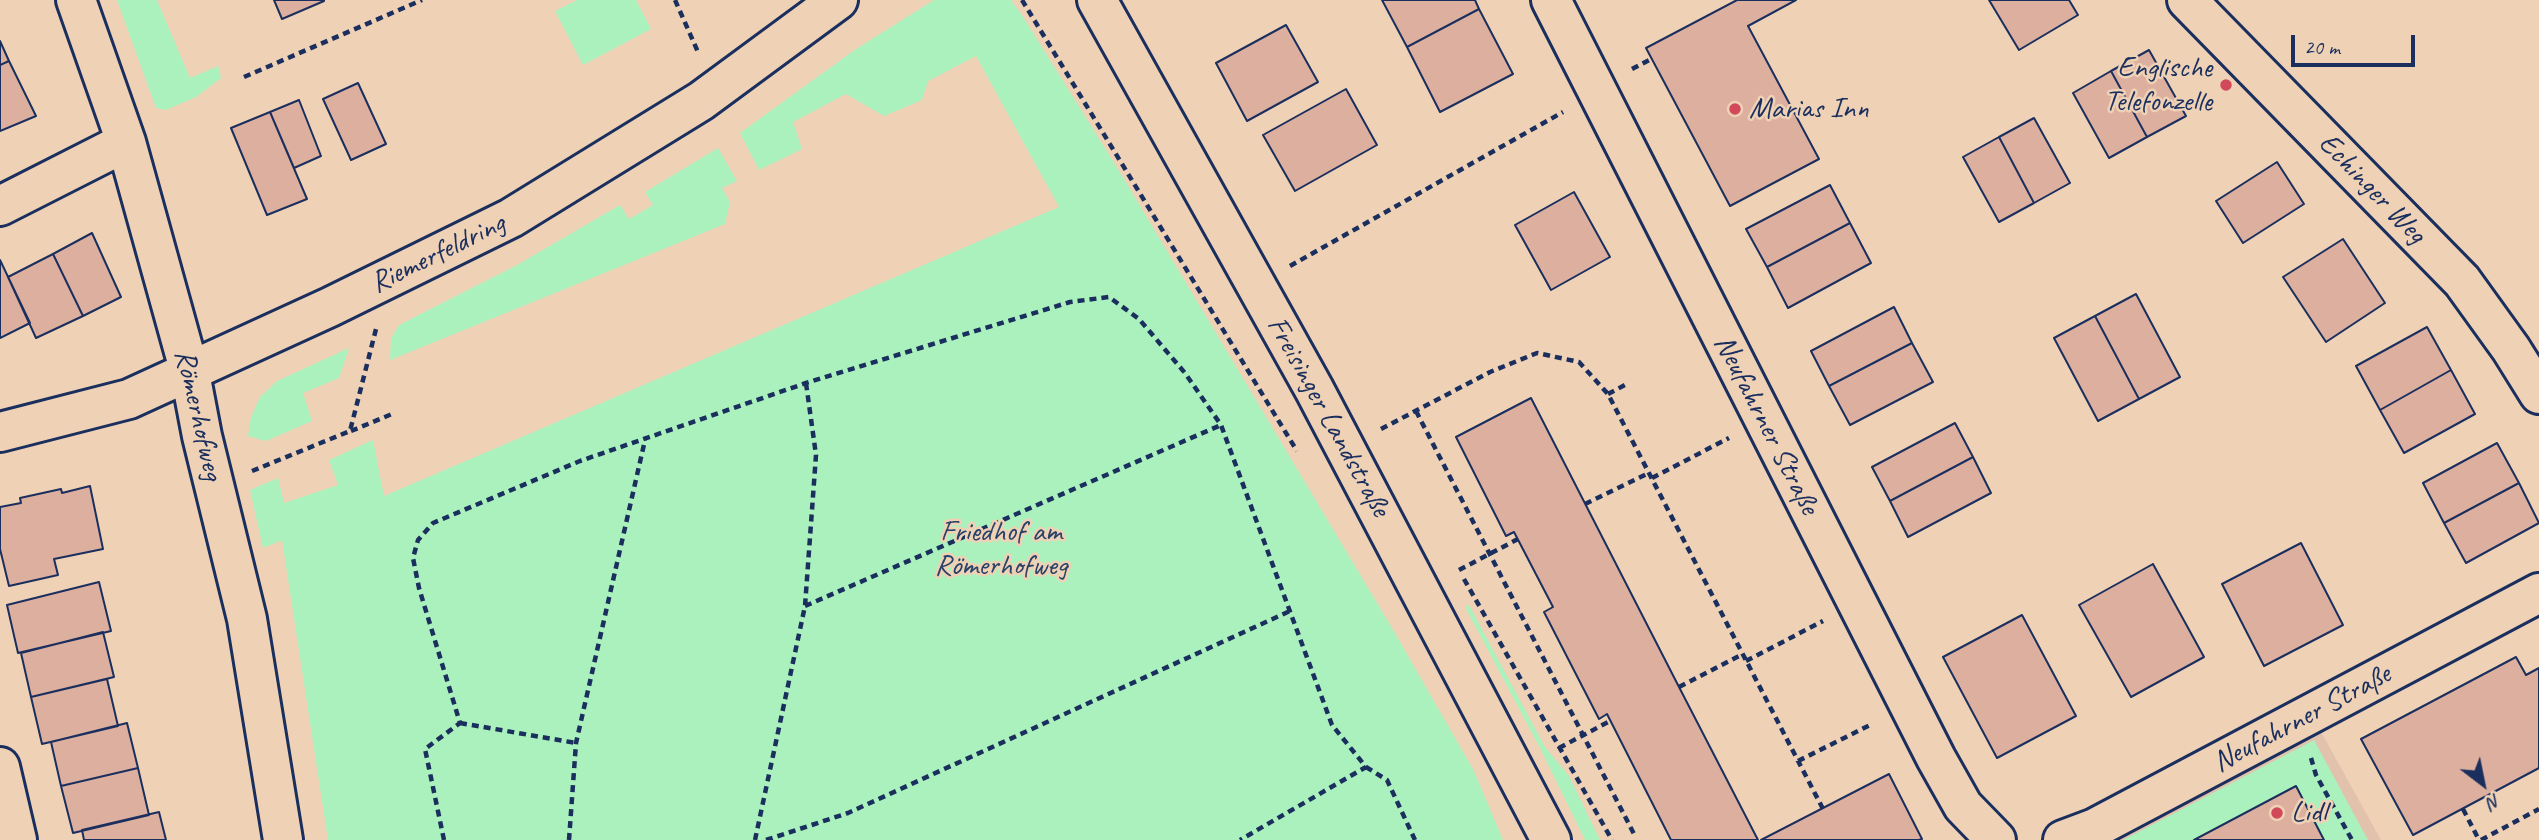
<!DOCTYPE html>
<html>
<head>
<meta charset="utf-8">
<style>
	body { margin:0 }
	#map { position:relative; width:2539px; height:840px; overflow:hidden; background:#efd2b6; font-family:Caveat,sans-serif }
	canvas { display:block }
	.north { position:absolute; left:2448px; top:749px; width:70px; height:70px; -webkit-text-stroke:5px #efd2b6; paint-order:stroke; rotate:148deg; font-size:19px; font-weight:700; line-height:28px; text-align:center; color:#1b2f5e }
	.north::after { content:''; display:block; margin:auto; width:24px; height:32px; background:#1b2f5e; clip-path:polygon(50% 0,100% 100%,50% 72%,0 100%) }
	.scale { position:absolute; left:2291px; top:35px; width:124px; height:32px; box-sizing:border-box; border:4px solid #1b2f5e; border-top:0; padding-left:9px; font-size:21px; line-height:24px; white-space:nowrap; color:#1b2f5e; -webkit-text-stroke:5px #efd2b6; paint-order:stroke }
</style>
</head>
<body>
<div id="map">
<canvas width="2539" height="840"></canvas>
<div class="north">N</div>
<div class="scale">20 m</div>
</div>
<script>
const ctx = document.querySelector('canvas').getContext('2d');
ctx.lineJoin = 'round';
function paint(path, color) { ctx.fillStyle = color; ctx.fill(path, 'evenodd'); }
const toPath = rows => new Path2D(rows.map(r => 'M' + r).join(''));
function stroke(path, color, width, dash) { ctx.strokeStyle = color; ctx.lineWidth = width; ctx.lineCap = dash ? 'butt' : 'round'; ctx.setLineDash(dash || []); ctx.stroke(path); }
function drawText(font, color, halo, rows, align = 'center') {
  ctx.font = font + ' Caveat,sans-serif'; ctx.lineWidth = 5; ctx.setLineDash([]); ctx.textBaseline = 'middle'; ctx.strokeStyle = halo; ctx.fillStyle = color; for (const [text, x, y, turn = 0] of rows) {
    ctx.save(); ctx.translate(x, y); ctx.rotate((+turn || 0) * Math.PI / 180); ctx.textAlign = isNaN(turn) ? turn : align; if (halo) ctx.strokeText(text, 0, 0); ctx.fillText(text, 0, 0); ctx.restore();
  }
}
const built = toPath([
	[2315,721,2381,840,2106,840]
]);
const green = toPath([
	[117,0,157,0,190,78,218,66,221,78,196,97,166,110,156,108],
	[577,0,636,0,651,29,583,65,555,11],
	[934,0,1011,0,1022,15,1124,179,1392,628,1474,771,1503,840,328,840,282,540,263,548,250,490,278,478,284,503,338,485,329,460,373,440,384,496,1059,207,976,56,928,81,922,100,884,116,846,94,793,122,802,149,759,170,740,133,856,49],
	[718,148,737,181,722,188,730,202,725,224,390,360,391,338,399,325,517,265,620,205,629,219,653,205,645,192],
	[349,348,339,378,303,393,312,421,266,441,248,436,251,417,260,397,277,381],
	[1469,605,1545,747,1569,776,1600,840,1585,840,1541,750,1465,607],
	[2314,740,2368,840,2324,840,2295,786,2194,840,2123,840]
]);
const building = toPath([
	[274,0,324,0,324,1,282,19,274,0],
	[1382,0,1475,0,1479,9,1407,47,1382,0],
	[1737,0,1796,0,1748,26,1819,159,1730,206,1646,48,1737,0],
	[1989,0,2069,0,2078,15,2019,50,1989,0],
	[1479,9,1513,74,1440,112,1407,47,1479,9],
	[1286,25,1318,82,1247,121,1216,63,1286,25],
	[0,41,9,61,0,65,0,41],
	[2149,50,2186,116,2147,137,2111,71,2149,50],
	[9,61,36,116,0,131,0,65,9,61],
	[2111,71,2147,137,2109,158,2073,93,2111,71],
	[358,83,386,144,351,160,323,99,358,83],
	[1346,89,1377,145,1295,191,1263,135,1346,89],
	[299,100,321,156,294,168,270,112,299,100],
	[270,112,307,199,267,215,231,128,270,112],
	[2034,118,2070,183,2034,203,1999,137,2034,118],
	[1999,137,2034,203,1999,222,1963,157,1999,137],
	[2277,162,2304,204,2243,243,2216,201,2277,162],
	[1830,185,1850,223,1767,267,1746,229,1830,185],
	[1574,192,1610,257,1551,290,1515,225,1574,192],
	[1850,223,1871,263,1788,308,1767,267,1850,223],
	[92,233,121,297,83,316,53,254,92,233],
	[2343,239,2385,303,2326,342,2283,277,2343,239],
	[53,254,83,316,36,338,8,277,53,254],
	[0,260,30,323,0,338,0,260],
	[2136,294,2180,377,2139,399,2095,316,2136,294],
	[1894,307,1912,343,1829,386,1811,351,1894,307],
	[2095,316,2139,399,2098,421,2054,338,2095,316],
	[2427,327,2451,370,2380,410,2356,366,2427,327],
	[1912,343,1933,382,1850,425,1829,386,1912,343],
	[2451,370,2475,414,2404,453,2380,410,2451,370],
	[1531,398,1679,687,1758,840,1671,840,1607,714,1599,719,1544,612,1553,607,1514,532,1506,536,1456,437,1531,398],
	[1955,423,1973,457,1890,501,1872,467,1955,423],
	[2497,443,2519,483,2444,523,2423,483,2497,443],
	[1973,457,1991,493,1908,537,1890,501,1973,457],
	[2519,483,2539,523,2466,563,2444,523,2519,483],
	[90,486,103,549,54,559,58,575,9,586,0,549,0,507,21,503,20,498,61,489,62,493,90,486],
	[2301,543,2343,625,2264,666,2222,584,2301,543],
	[2153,564,2204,657,2131,697,2079,605,2153,564],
	[99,582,111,631,18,653,7,605,99,582],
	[2022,615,2076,716,1997,758,1943,657,2022,615],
	[103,632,114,677,31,697,21,653,103,632],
	[2516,657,2526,675,2539,668,2539,768,2413,835,2361,739,2516,657],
	[107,679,118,726,42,744,31,697,107,679],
	[127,723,138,768,61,786,51,742,127,723],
	[138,768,149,815,73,833,61,786,138,768],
	[1889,774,1922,839,1919,840,1761,840,1889,774],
	[2296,786,2324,840,2194,840,2296,786],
	[159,812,166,840,84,840,82,830,159,812]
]);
const path = toPath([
	[675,0,698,52],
	[1022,0,1297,451],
	[1632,69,1651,59],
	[244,77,422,0],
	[1290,266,1563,112],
	[1608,394,1625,385],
	[1416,411,1634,834],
	[1381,429,1490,372,1537,353,1579,362,1608,394,1823,809],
	[351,431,392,414],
	[252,471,350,431,376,329],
	[1652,478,1729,438],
	[1585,504,1649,473],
	[1459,570,1518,539],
	[1464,579,1612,840],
	[805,606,1221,425],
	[1746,661,1823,621],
	[1679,687,1743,654],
	[460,723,576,743],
	[1559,748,1610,721],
	[2311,758,2316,775,2352,840],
	[1798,761,1872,724],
	[1366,767,1387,780,1415,840],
	[2463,809,2479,840],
	[444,840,425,749,460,723,419,588,413,558,418,540,433,523,580,461,806,383,1070,302,1109,297,1139,319,1185,373,1221,425,1332,725,1366,767,1240,840],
	[569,840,576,743,645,440],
	[755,840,805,606,816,455,806,383],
	[766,840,848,813,1290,611],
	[2481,840,2539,809]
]);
const minor = toPath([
	[76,0,126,142,190,373,202,436,247,619,283,840],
	[1097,0,1314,389,1551,840],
	[1551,0,1936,758,1963,806,1996,840],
	[2187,0,2462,281,2511,349,2539,394],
	[0,206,126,142],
	[0,432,129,399,330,307,511,218,701,101,838,0],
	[0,767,17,840],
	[2063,840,2095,828,2539,593]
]);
const markers = [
	[2226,85,7,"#d1495b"],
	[1735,109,7,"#d1495b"],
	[2277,813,7,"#d1495b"]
];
const poiNames = [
	["Englische",2212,68,"right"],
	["Telefonzelle",2212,102,"right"],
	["Marias Inn",1749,109],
	["Lidl",2291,813]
];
const streetNames = [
	["Echinger Weg",2372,189,46],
	["Riemerfeldring",438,254,-26],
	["Römerhofweg",198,415,77],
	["Freisinger Landstraße",1328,417,61],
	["Neufahrner Straße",1766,425,63],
	["Neufahrner Straße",2302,719,-28]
];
const parkNames = [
	["Friedhof am",1001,532],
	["Römerhofweg",1001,566]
];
paint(built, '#e2c2ac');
paint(green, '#abf1bd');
paint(building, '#ddaf9f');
stroke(building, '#1b2f5e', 2);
stroke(minor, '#1b2f5e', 44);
stroke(path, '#1b2f5e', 4.5, [7, 5]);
stroke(minor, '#efd2b6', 38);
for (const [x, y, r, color] of markers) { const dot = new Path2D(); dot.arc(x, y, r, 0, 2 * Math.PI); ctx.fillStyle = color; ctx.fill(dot); stroke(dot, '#efd2b6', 2.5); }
drawText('30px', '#1b2f5e', '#efd2b6', poiNames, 'left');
drawText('30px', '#1b2f5e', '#efd2b6', streetNames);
drawText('30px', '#294268', '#efd2b6', parkNames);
</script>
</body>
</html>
